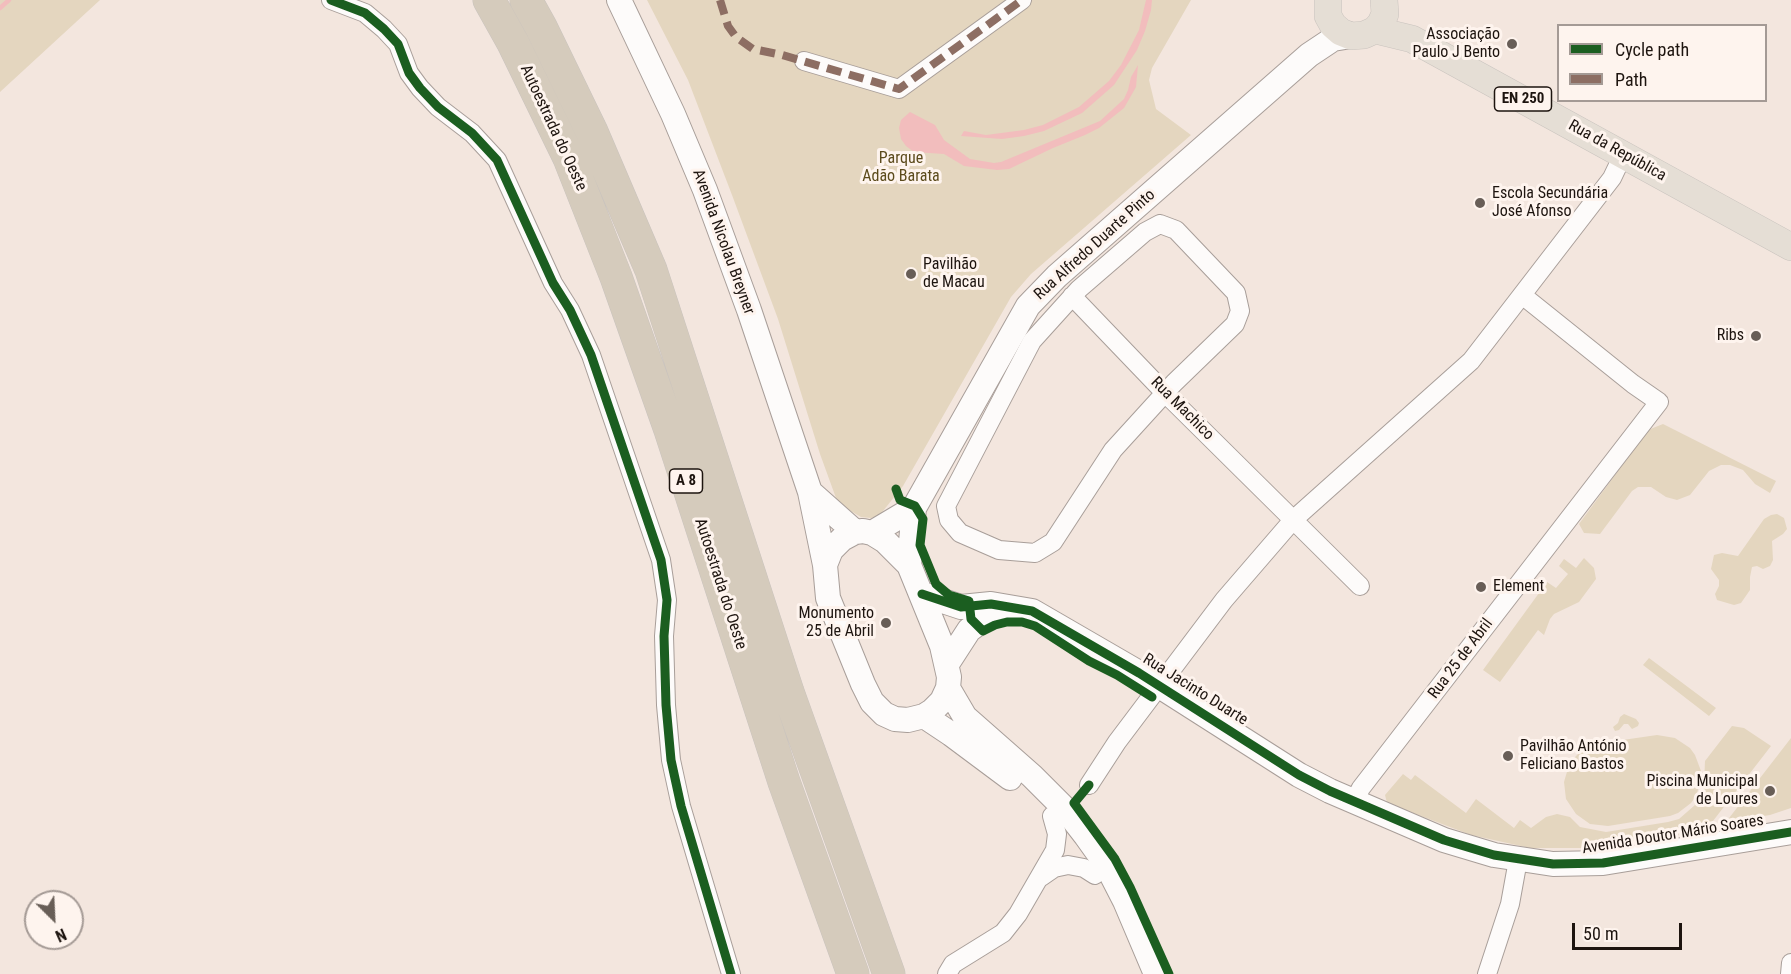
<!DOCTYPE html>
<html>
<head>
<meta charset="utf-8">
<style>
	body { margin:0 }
	#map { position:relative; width:1791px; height:974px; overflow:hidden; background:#f3e6de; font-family:"Roboto Condensed",sans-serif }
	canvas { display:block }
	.legend { position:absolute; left:1557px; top:24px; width:210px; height:78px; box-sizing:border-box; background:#fef4ee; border:2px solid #a49a95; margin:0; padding:8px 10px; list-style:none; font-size:18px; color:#1d140f }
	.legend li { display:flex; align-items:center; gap:12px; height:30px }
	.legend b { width:30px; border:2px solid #a49a95 }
	.north { position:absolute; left:24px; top:890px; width:60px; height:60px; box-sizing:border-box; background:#fef4ee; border:2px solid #a49a95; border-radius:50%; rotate:156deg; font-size:16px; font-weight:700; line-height:24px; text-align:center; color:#1d140f }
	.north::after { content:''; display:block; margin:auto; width:21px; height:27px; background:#685e57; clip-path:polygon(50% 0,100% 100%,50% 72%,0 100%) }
	.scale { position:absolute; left:1572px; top:923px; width:110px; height:27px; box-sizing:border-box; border:3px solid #1d140f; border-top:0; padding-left:8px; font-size:18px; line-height:21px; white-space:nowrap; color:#1d140f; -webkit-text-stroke:4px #fef4ee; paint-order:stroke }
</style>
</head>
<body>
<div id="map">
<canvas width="1791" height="974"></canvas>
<ul class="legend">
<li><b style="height:8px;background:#1b5e20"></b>Cycle path</li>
<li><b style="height:8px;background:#8d6e63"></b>Path</li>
</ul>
<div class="north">N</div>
<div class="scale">50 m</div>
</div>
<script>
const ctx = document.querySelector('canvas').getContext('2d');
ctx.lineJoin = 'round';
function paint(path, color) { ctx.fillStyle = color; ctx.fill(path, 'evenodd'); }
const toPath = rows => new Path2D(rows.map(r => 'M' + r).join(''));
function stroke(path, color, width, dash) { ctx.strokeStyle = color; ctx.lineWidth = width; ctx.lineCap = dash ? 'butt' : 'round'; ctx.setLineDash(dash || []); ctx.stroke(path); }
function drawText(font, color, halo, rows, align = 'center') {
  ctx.font = font + ' "Roboto Condensed",sans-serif'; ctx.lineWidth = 6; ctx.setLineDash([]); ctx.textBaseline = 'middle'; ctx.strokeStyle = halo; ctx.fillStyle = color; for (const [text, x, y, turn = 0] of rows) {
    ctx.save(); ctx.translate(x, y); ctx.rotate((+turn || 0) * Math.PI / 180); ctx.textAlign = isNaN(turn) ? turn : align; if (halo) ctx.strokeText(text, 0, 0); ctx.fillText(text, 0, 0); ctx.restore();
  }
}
const green = toPath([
	[0,0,100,0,0,92],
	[647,0,1191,0,1152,68,1149,80,1156,109,1191,135,1031,274,1011,297,903,486,879,516,871,518,861,517,842,506,836,498,820,454,778,319,732,195,688,80],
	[1663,424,1776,481,1770,493,1755,484,1743,470,1730,465,1721,465,1709,471,1690,495,1677,500,1666,497,1651,487,1638,487,1632,491,1600,534,1584,533,1579,524,1648,430],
	[1777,514,1784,518,1787,529,1783,534,1772,541,1773,560,1770,566,1763,569,1757,566,1752,567,1750,577,1750,590,1741,603,1734,605,1717,600,1715,594,1719,586,1719,580,1711,569,1714,555,1722,553,1738,556,1764,519,1771,515],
	[1584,558,1594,568,1596,579,1579,602,1554,614,1550,619,1544,635,1538,630,1500,682,1483,670,1547,582,1556,588,1568,574,1559,566,1564,559,1576,568],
	[1649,658,1716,708,1709,716,1643,665],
	[1624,714,1636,719,1639,723,1638,726,1632,729,1628,724,1624,724,1619,730,1615,731,1613,727,1618,723,1620,717],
	[1732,726,1744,728,1771,746,1706,830,1596,848,1530,848,1471,835,1387,803,1385,795,1403,774,1411,780,1415,775,1466,813,1476,799,1514,828,1520,820,1531,828,1546,817,1557,814,1570,817,1580,827,1606,832,1668,822,1679,819,1695,805,1694,803,1704,785,1705,761],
	[1657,735,1675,738,1690,748,1695,755,1701,771,1701,780,1696,796,1691,803,1678,813,1670,816,1608,826,1590,824,1576,814,1566,799,1564,782,1569,765,1574,758,1580,752,1595,744],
	[1791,738,1791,808,1770,815,1726,822]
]);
const water = toPath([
	[1146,0,1152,0,1151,10,1145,31,1137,50,1114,85,1082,113,1044,131,1024,136,1002,139,961,136,964,131,986,135,1024,130,1043,125,1079,107,1109,81,1121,65,1139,30],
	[1138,65,1136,87,1124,108,1099,128,1085,135,1053,148,1009,169,997,170,964,166,944,154,914,152,906,146,901,139,899,128,901,120,910,112,935,125,944,140,970,159,994,163,1001,162,1100,121,1124,99,1128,90,1131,77]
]);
const stream = toPath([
	[0,8,9,0]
]);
const street = toPath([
	[331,0,365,13,384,29,398,44,409,73,420,88,438,107,472,133,497,160,553,283,570,310,591,355,661,560,667,600,664,636,666,705,671,760,681,806,731,974],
	[804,61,899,89,1022,0],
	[1160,224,1176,230,1236,293,1240,311,1235,324,1174,383,1113,450,1053,542,1035,553,999,550,960,533,949,520,946,506,1032,341,1079,289,1145,232,1160,224],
	[1072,296,1165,393,1360,586],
	[1089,785,1117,742,1224,600,1293,520,1471,361,1612,178,1623,155],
	[1353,803,1361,788,1659,402,1633,384,1522,295],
	[1041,877,1054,868,1068,865,1084,868,1095,875],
	[947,974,953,964,1003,933,1018,914,1055,850,1057,834,1052,816],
	[1487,974,1510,904,1518,860],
	[1790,974,1791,963]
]);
const secondary = toPath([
	[619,0,673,114,705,190,749,310,810,492,825,565,828,598,863,684,872,702,884,714,895,719,908,720,924,716,932,711,942,701,948,688,949,677,942,646,909,565,885,541,872,533,863,531,855,532,842,539,831,550,825,565],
	[810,492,855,532],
	[872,533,914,508],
	[909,565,914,508,1028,306,1057,276,1309,55,1333,39,1351,36],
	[922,594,961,607,991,604,1032,611,1139,673,1299,775,1330,791,1444,840,1494,855,1553,864,1603,863,1791,832],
	[947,664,969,630,991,614,1007,610],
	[948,688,965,717,1032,776,1065,809,1086,836,1106,864,1125,901,1156,974],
	[924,716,951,734,1010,778]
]);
const primary = toPath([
	[1328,0,1328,16,1333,25,1341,32,1351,36,1364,35,1375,30,1381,23,1385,14,1384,0],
	[1375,30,1412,39,1791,247]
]);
const highway = toPath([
	[489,0,513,43,569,158,616,277,670,430,784,782,853,974],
	[526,0,541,27,592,132,651,270,788,692,889,974]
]);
const quiet = toPath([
	[720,0,728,26,736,37,753,49,782,55,899,89,1022,0]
]);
const cycleway = toPath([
	[331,0,365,13,384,29,398,44,409,73,420,88,438,107,472,133,497,160,553,283,570,310,591,355,661,560,667,600,664,636,666,705,671,760,681,806,731,974],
	[896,489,900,500,915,506,923,519,920,545,936,584,949,595,969,601,971,619,983,631,995,625,1007,622,1022,622,1035,626,1089,661,1117,675,1152,697],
	[922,594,961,607,991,604,1032,611,1139,673,1299,775,1330,791,1444,840,1494,855,1553,864,1603,863,1791,832],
	[1089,785,1074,803,1115,859,1130,887,1169,974]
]);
const markers = [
	[1512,44,6,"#685e57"],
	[1480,203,6,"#685e57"],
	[911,274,6,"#685e57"],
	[1756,336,6,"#685e57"],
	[1481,587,6,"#685e57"],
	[886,623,6,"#685e57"],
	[1508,756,6,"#685e57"],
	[1770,791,6,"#685e57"]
];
const shields = [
	[1523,99,57],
	[686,481,33]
];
const shieldNames = [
	["EN 250",1523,99],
	["A 8",686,481]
];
const poiNames = [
	["Associação",1500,35],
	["Paulo J Bento",1500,53],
	["Escola Secundária",1492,194,"left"],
	["José Afonso",1492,212,"left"],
	["Pavilhão",923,265,"left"],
	["de Macau",923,283,"left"],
	["Ribs",1744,336],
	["Element",1493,587,"left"],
	["Monumento",874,614],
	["25 de Abril",874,632],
	["Pavilhão António",1520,747,"left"],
	["Feliciano Bastos",1520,765,"left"],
	["Piscina Municipal",1758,782],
	["de Loures",1758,800]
];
const streetNames = [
	["Autoestrada do Oeste",553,128,65],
	["Rua da República",1617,151,29],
	["Avenida Nicolau Breyner",723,242,70],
	["Rua Alfredo Duarte Pinto",1095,245,-42],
	["Rua Machico",1182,409,45],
	["Autoestrada do Oeste",720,584,72],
	["Rua 25 de Abril",1461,659,-53],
	["Rua Jacinto Duarte",1195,690,32],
	["Avenida Doutor Mário Soares",1673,835,-9]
];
const parkNames = [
	["Parque",901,159],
	["Adão Barata",901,177]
];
paint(green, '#e4d6bf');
paint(water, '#f2bdbd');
stroke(stream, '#f2bdbd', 4.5);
stroke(street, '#a89e99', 20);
stroke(secondary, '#a89e99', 26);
stroke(primary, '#c9c3be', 28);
stroke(highway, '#c9c3be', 33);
stroke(street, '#fdfbfa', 18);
stroke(secondary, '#fdfbfa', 24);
stroke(primary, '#e5ded5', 27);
stroke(highway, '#d5cbbc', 32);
stroke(quiet, '#8d6e63', 8, [15, 8]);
stroke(cycleway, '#1b5e20', 9);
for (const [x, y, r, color] of markers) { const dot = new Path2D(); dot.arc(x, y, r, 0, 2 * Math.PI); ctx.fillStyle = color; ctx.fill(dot); stroke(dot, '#fef4ee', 2); }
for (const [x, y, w] of shields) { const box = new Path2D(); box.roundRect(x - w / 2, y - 12, w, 24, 4.5); ctx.fillStyle = '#fef4ee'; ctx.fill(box); stroke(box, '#1d140f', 1.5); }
drawText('bold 15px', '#1d140f', null, shieldNames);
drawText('16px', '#1d140f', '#fef4ee', poiNames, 'right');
drawText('16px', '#1d140f', '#fef4ee', streetNames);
drawText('16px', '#5c4b1c', '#fef4ee', parkNames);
</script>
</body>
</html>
